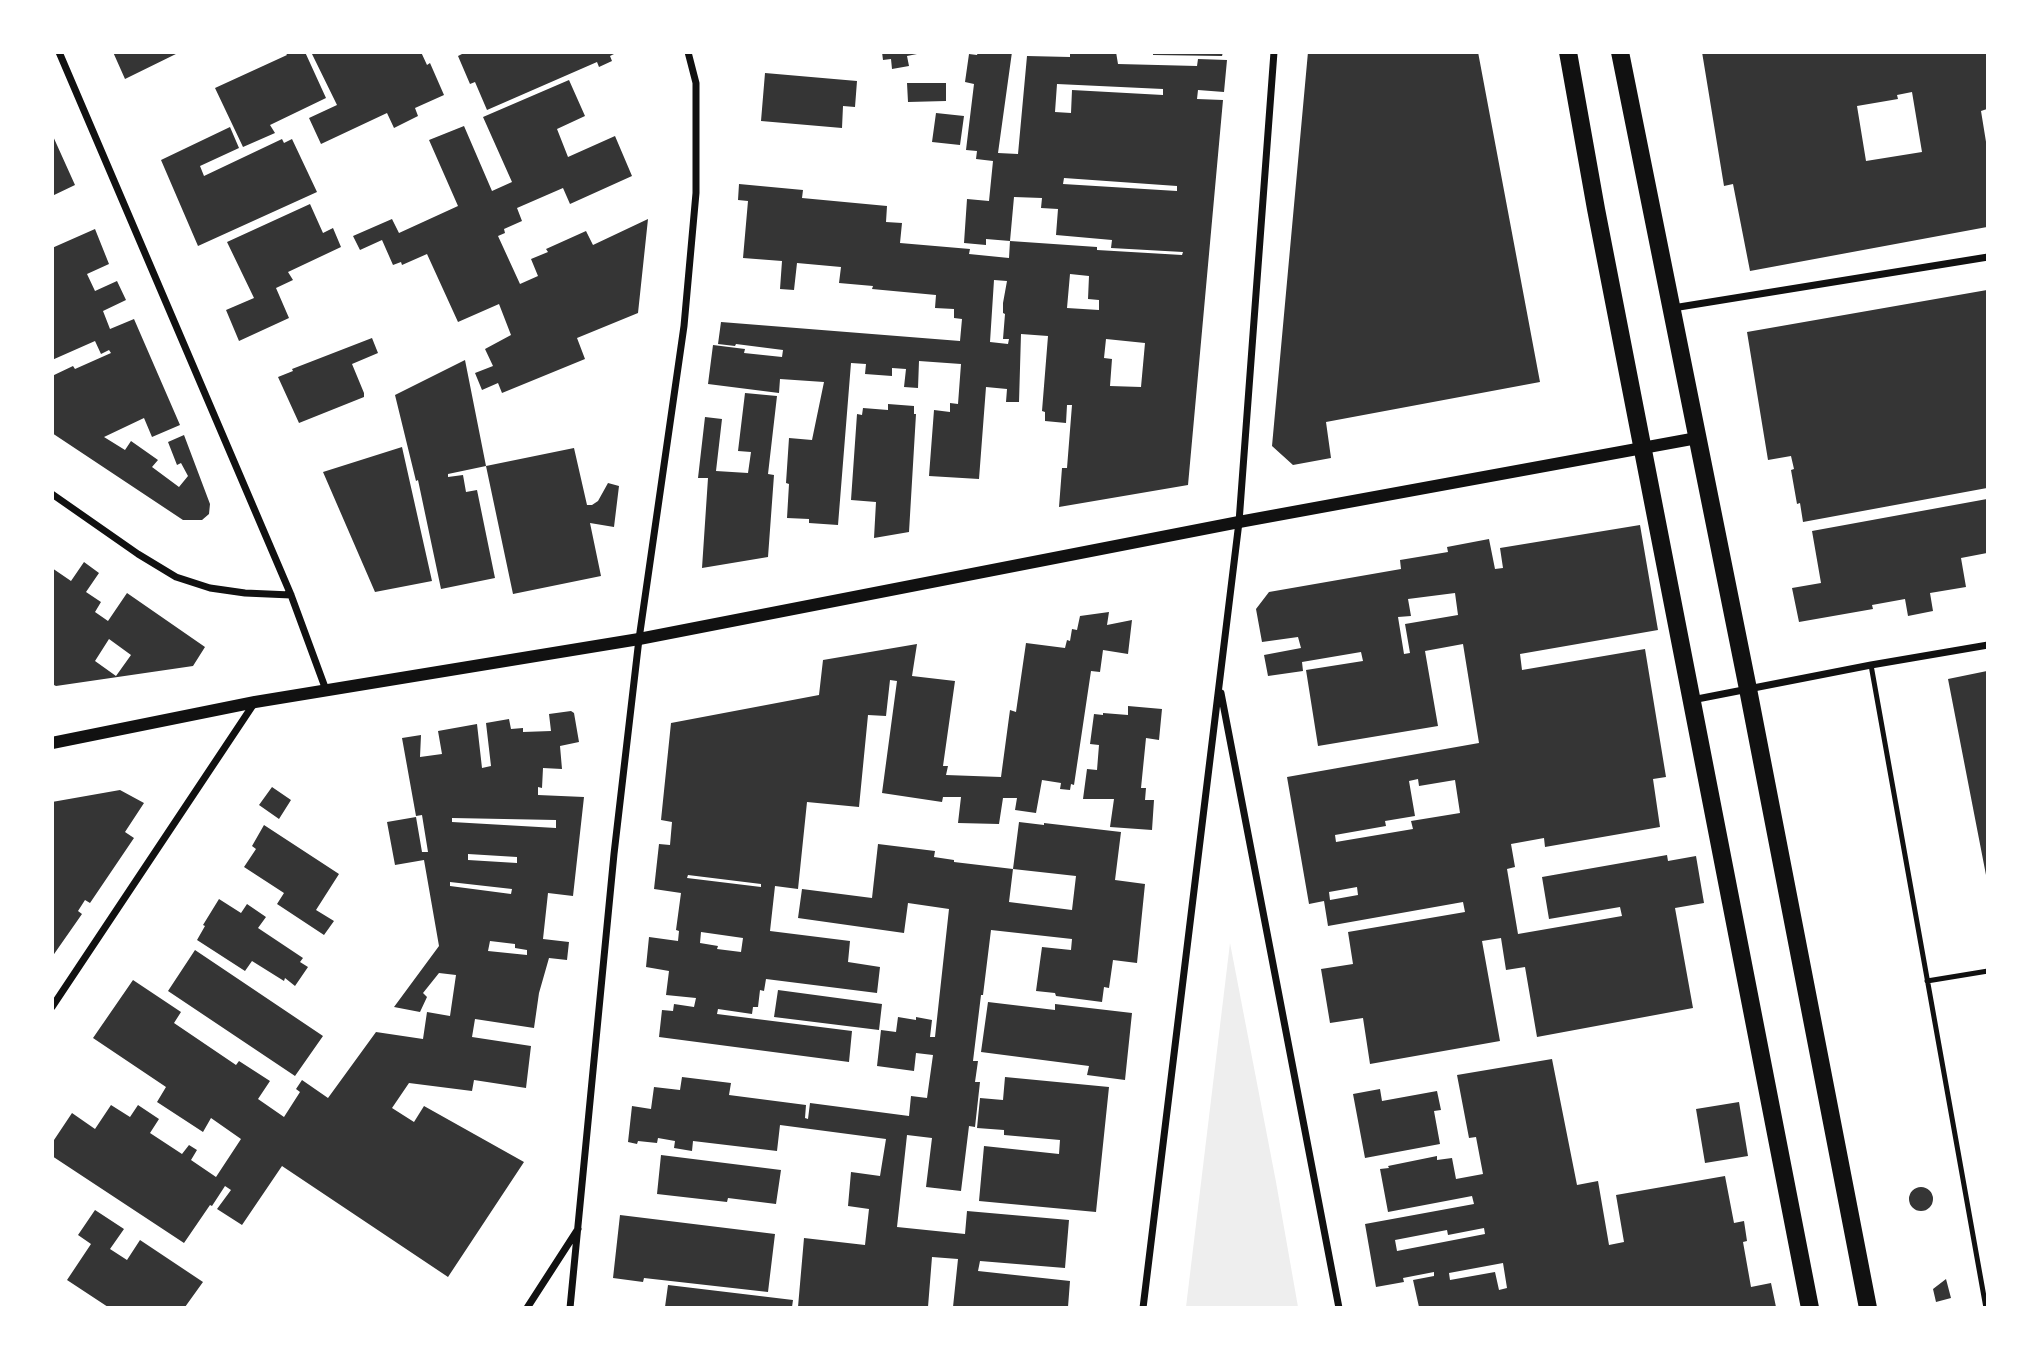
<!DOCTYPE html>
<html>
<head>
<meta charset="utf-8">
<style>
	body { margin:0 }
	#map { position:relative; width:2040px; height:1360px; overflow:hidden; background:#fff; font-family:Spectral,serif }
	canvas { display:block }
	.frame { position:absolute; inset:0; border:54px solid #fff; pointer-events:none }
</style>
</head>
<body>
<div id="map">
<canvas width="2040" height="1360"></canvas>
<div class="frame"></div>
</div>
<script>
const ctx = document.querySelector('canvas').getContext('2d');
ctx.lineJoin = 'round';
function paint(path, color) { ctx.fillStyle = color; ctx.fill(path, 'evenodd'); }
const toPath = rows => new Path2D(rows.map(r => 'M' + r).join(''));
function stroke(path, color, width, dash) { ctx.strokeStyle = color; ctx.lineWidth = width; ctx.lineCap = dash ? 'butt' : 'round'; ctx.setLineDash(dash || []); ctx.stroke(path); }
const green = toPath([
	[1230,943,1276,1182,1298,1307,1186,1307]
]);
const building = toPath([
	[113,52,180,52,125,79],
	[285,52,305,52,326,98,270,125,275,133,243,147,215,88,287,55],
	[315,52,421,52,427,65,430,63,444,95,415,108,418,116,394,128,387,113,321,144,309,118,337,105,312,54],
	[466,52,618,52,610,56,612,61,599,67,597,62,487,110,475,82,470,84,458,56],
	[882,52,917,52,917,54,907,56,909,66,892,69,891,59,883,60],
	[978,52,1012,52,998,153,1018,154,1027,56,1070,57,1070,52,1116,52,1118,64,1197,66,1198,59,1227,60,1224,92,1198,90,1197,99,1223,100,1188,485,1059,507,1062,468,1067,468,1072,405,1067,405,1066,423,1045,421,1045,412,1042,411,1048,336,1021,334,1019,402,1006,402,1007,389,986,387,979,479,929,476,934,410,950,412,950,403,958,404,961,364,919,361,918,388,904,387,906,369,892,368,892,376,865,374,866,364,851,363,838,525,809,523,809,519,787,518,789,484,786,483,789,438,812,440,824,382,780,379,779,393,708,384,713,345,745,349,744,353,782,357,783,350,736,344,735,346,718,344,721,322,960,341,962,319,954,318,954,309,935,308,936,295,872,289,873,286,839,283,841,267,797,263,794,290,780,289,782,261,743,258,748,201,738,200,739,184,803,190,802,198,887,206,886,222,902,223,900,243,970,249,969,254,1009,258,1010,241,1097,247,1097,250,1182,255,1183,252,1111,248,1112,240,1056,235,1058,209,1041,208,1042,198,1014,197,1010,241,986,239,986,245,964,243,967,199,989,201,993,161,976,159,977,151,966,150,974,84,965,82,969,54,977,55],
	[1057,84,1163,89,1163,95,1072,90,1071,113,1055,112],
	[1064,178,1177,186,1177,191,1063,184],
	[1070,274,1089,276,1088,299,1099,300,1099,310,1067,308],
	[994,280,1007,281,1003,303,1003,313,1005,314,1003,339,1009,339,1008,344,990,342],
	[1106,339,1145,343,1141,387,1110,386,1112,359,1104,358],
	[1153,52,1223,52,1222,56,1153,55],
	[1308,52,1478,52,1540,382,1326,422,1331,458,1293,465,1272,446],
	[1702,52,1987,52,1987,109,1981,111,1987,148,1987,227,1750,271,1733,184,1724,186],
	[1912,92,1922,152,1866,161,1857,106,1898,99,1897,95],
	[765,73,857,81,855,107,843,106,842,128,761,121],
	[569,80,585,116,557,129,568,157,615,136,632,176,570,204,563,188,517,208,522,221,504,229,505,233,498,236,520,284,538,276,531,259,548,252,546,249,586,231,593,245,648,219,638,313,577,338,585,359,502,393,498,383,482,390,475,373,493,366,485,349,511,335,499,304,458,322,427,254,402,265,401,262,393,265,382,240,360,250,353,236,392,219,399,233,458,206,429,140,464,126,492,191,512,182,483,117],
	[907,83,946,83,946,101,908,102],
	[936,113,964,116,960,145,932,142],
	[230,127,239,148,200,166,204,176,282,139,284,143,292,139,317,192,198,246,161,160],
	[52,134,75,185,52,196],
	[310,204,323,233,333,228,341,247,288,272,293,280,276,288,289,318,239,341,226,310,254,298,227,242],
	[95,229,109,264,87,274,95,291,117,281,126,300,103,311,110,329,134,319,180,425,152,437,144,418,104,437,125,450,131,441,158,460,152,467,179,487,188,476,181,463,177,465,168,442,184,435,210,504,209,514,202,520,183,520,52,433,52,376,73,366,75,369,111,353,109,350,101,354,95,341,52,360,52,248],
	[1987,290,1987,488,1803,522,1800,503,1797,504,1791,470,1794,469,1791,456,1768,460,1747,332],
	[372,338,378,353,352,364,364,393,364,397,299,423,278,377,293,371,292,369],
	[465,360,486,466,574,448,587,505,592,505,598,501,608,483,619,486,614,527,590,523,601,576,513,594,486,466,448,474,448,477,463,475,466,492,477,490,495,578,441,589,418,480,416,481,395,395],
	[745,393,777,396,768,474,774,475,768,557,702,568,708,478,698,478,705,417,722,419,716,471,748,473,751,452,738,451],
	[888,404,914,406,914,414,916,414,909,532,874,538,876,502,851,500,857,414,862,415,863,408,888,410],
	[402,447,432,581,375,592,323,472],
	[1987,499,1987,553,1961,558,1966,587,1930,593,1933,611,1908,616,1905,599,1872,605,1873,609,1799,622,1792,588,1821,583,1812,531],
	[1640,525,1658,630,1520,654,1522,670,1645,649,1666,777,1653,779,1660,827,1545,847,1544,838,1511,844,1515,867,1507,869,1518,934,1622,916,1620,907,1549,919,1542,877,1667,855,1668,861,1696,856,1704,903,1675,908,1693,1008,1537,1037,1525,967,1506,970,1501,938,1482,941,1500,1041,1370,1064,1363,1018,1330,1023,1321,969,1353,964,1348,932,1465,912,1463,902,1328,926,1324,901,1309,904,1287,777,1479,743,1463,644,1425,651,1438,726,1318,746,1306,670,1363,661,1361,652,1302,662,1303,671,1268,676,1264,655,1301,648,1298,637,1262,642,1256,609,1269,592,1401,569,1400,560,1448,552,1447,547,1489,539,1495,569,1503,568,1500,548],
	[1455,593,1458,615,1405,624,1410,653,1404,654,1398,617,1411,616,1408,599],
	[1418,779,1419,786,1455,780,1460,813,1411,821,1413,829,1336,842,1335,835,1386,826,1385,821,1415,816,1409,781],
	[1357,887,1358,895,1330,900,1329,892],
	[84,562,99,573,86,592,101,602,95,612,108,621,127,593,205,647,193,666,56,686,52,684,52,568,71,581],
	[109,639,131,655,116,676,95,661],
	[1109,612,1107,625,1132,620,1128,654,1103,650,1100,672,1091,671,1074,785,1071,784,1070,790,1060,789,1061,783,1042,780,1036,813,1015,810,1017,798,1003,798,999,824,958,823,961,797,943,797,942,802,882,793,897,681,890,680,886,716,868,715,859,807,807,802,798,889,775,886,770,931,850,941,848,962,880,967,877,993,766,979,764,991,760,990,758,1007,753,1007,752,1014,718,1009,717,1014,852,1031,849,1062,659,1037,662,1010,673,1011,674,1004,694,1007,696,998,666,995,669,971,646,967,649,937,678,941,679,931,676,930,681,893,654,889,659,844,670,845,672,822,661,820,671,723,819,695,823,660,917,644,912,676,955,681,943,766,948,766,946,775,1001,777,1010,710,1016,712,1026,643,1065,648,1067,640,1070,641,1072,629,1077,630,1080,616],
	[688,875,761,884,761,887,687,878],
	[701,932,743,938,741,952,717,949,718,946,700,943],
	[1987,671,1987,874,1986,875,1948,679],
	[1128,706,1162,709,1159,740,1146,738,1141,788,1146,788,1145,800,1154,800,1152,830,1110,827,1114,799,1083,799,1087,769,1097,770,1099,745,1090,744,1094,714,1103,715,1103,713,1128,715],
	[571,711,574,713,579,742,560,746,562,769,543,768,542,788,538,787,538,795,584,797,573,896,548,893,543,939,569,942,567,960,549,958,539,993,534,1028,475,1019,472,1037,531,1046,526,1088,474,1080,472,1091,409,1083,392,1108,414,1122,424,1106,524,1162,448,1277,282,1166,242,1225,217,1209,231,1190,225,1186,212,1206,210,1205,184,1243,52,1156,52,1143,72,1113,95,1129,111,1105,130,1117,138,1105,159,1119,150,1133,182,1154,189,1145,197,1150,191,1160,216,1177,241,1139,211,1118,203,1132,157,1102,166,1087,93,1038,133,980,181,1012,174,1023,236,1065,239,1061,270,1081,258,1099,284,1117,300,1092,296,1089,302,1080,328,1098,376,1032,423,1039,427,1012,450,1016,456,975,439,973,423,993,427,997,420,1012,394,1007,439,946,424,860,395,865,387,822,416,817,422,852,428,852,422,815,416,816,402,738,421,735,420,757,442,754,438,731,477,724,482,768,491,766,486,723,509,719,511,729,523,728,523,732,551,731,549,714],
	[452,818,556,820,556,828,452,822],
	[468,854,517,857,517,863,468,860],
	[450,882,512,889,511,894,450,886],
	[490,941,515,944,515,948,527,950,527,955,488,951],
	[272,787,291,800,279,819,259,805],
	[120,790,144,803,125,832,134,838,90,903,85,900,78,911,82,914,52,957,52,802],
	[1019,822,1044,825,1044,823,1121,832,1115,880,1145,884,1137,963,1113,960,1109,988,1104,987,1102,1002,1056,996,1055,993,1036,991,1042,947,1071,950,1072,939,991,930,983,995,981,995,973,1061,978,1061,975,1082,980,1082,975,1127,969,1126,961,1191,926,1187,932,1138,907,1135,897,1227,965,1234,967,1211,1069,1220,1065,1268,980,1261,978,1271,1070,1281,1068,1307,953,1307,958,1259,932,1257,928,1307,798,1307,804,1238,865,1245,869,1209,848,1206,851,1172,880,1176,886,1139,780,1125,777,1151,693,1141,692,1151,674,1148,675,1141,658,1138,657,1143,638,1141,637,1144,628,1142,632,1106,651,1109,654,1087,680,1090,682,1077,731,1083,729,1095,806,1105,805,1118,808,1119,810,1103,909,1116,911,1096,927,1098,933,1055,916,1053,914,1071,877,1066,881,1030,896,1032,898,1017,916,1020,916,1017,932,1020,930,1037,935,1037,949,909,908,903,904,933,798,918,802,889,872,898,878,844,935,851,934,857,954,860,954,862,1013,869,1009,902,1072,910,1076,876,1013,869],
	[264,825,339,874,316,910,334,921,324,935,277,904,284,893,244,867,256,849,252,846],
	[219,899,241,913,247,904,266,917,258,928,303,958,300,962,308,967,295,986,285,978,284,981,252,961,245,971,197,940,205,926,203,925],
	[195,950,323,1036,295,1076,168,991],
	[778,990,882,1004,879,1030,774,1017],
	[988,1002,1055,1010,1055,1004,1132,1013,1125,1080,1087,1075,1089,1066,981,1052],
	[1552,1059,1577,1185,1598,1181,1609,1245,1624,1242,1616,1195,1725,1176,1734,1223,1744,1221,1747,1241,1743,1242,1751,1287,1771,1283,1776,1307,1419,1307,1413,1280,1434,1276,1434,1272,1403,1278,1404,1282,1376,1287,1365,1224,1474,1204,1472,1196,1388,1212,1380,1169,1389,1168,1388,1166,1437,1156,1437,1160,1452,1158,1456,1179,1483,1174,1476,1137,1469,1138,1457,1075],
	[1484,1228,1485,1234,1397,1251,1395,1240,1447,1230,1448,1235],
	[1503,1263,1507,1288,1499,1290,1495,1272,1450,1280,1449,1273],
	[1005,1077,1109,1087,1096,1212,979,1201,984,1146,1059,1154,1060,1140,1004,1135,1004,1130,977,1128,980,1098,1003,1100],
	[1380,1089,1382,1101,1437,1091,1441,1110,1434,1111,1440,1144,1365,1158,1353,1094],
	[1739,1102,1748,1156,1705,1163,1696,1109],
	[661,1155,781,1170,776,1204,728,1198,727,1202,657,1194],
	'1909 1199a12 12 0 1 1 24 0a12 12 0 1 1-24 0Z',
	[95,1210,124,1229,110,1249,127,1260,140,1240,203,1282,185,1307,108,1307,67,1280,91,1244,78,1235],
	[620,1215,775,1234,768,1292,644,1278,643,1282,613,1278],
	[1946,1279,1951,1298,1936,1302,1933,1289],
	[668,1285,793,1300,792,1307,665,1307]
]);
const service = toPath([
	[1871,665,1986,1308],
	[1927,981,1988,971]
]);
const minor = toPath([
	[59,52,291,595,326,690],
	[1673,308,1988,257],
	[52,494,138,554,176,577,210,588,245,593,291,595],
	[1221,693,1339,1308],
	[1692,700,1871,665,1988,645],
	[52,1007,255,702],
	[527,1308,578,1229],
	[570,1308,614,854,639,639,684,326,696,193,696,83,688,52],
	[1143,1308,1239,522,1274,52]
]);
const tertiary = toPath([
	[52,743,255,702,639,639,1239,522,1697,438]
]);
const primary = toPath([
	[1568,52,1596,209,1810,1308],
	[1620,52,1748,689,1868,1308]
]);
paint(green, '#eee');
paint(building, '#353535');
stroke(service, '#111', 5);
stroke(minor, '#111', 7);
stroke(tertiary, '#111', 12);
stroke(primary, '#111', 18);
</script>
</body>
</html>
